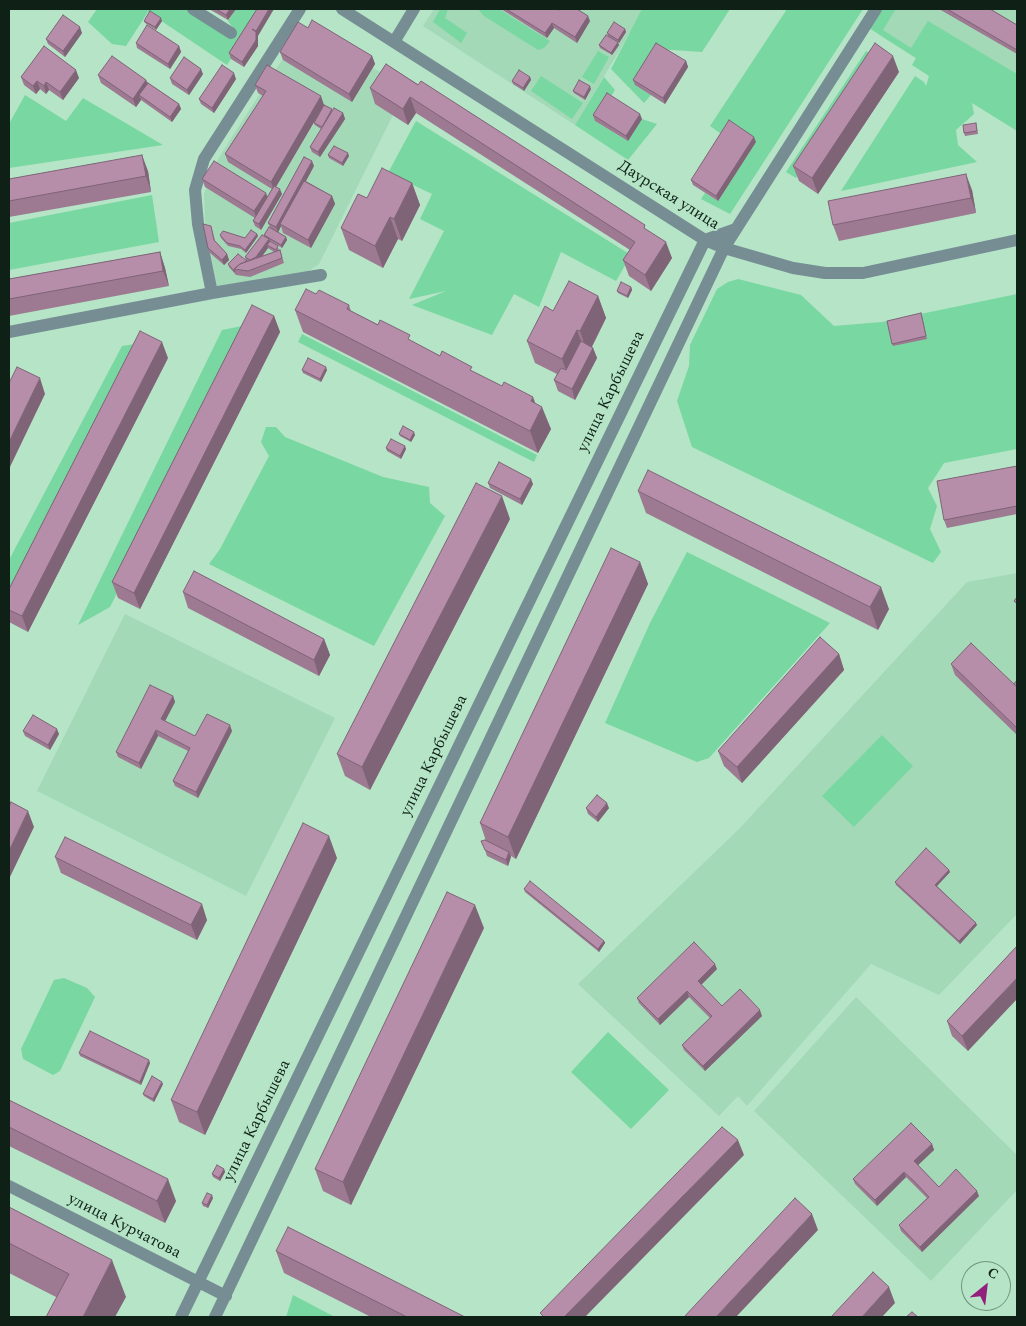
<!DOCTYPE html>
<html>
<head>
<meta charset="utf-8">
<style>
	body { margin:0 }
	#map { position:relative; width:1026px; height:1326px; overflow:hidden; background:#b5e4c6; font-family:Spectral,serif }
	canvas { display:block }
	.frame { position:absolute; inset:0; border:10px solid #0f2117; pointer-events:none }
	.north { position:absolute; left:961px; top:1261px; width:50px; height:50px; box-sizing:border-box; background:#b5e4c6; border:1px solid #739680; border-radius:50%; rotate:29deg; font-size:14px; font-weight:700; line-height:20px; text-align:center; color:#0f2117 }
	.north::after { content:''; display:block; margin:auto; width:18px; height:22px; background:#931f7d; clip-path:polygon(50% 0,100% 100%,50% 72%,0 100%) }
</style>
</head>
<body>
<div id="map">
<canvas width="1026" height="1326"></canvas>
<div class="frame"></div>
<div class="north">С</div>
</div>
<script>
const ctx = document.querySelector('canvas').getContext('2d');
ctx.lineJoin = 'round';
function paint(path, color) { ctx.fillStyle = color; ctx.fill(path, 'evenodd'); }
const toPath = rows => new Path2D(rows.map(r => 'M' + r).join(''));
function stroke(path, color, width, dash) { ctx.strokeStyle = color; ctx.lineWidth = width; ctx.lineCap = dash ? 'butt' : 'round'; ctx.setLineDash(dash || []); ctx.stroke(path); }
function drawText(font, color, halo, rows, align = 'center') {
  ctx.font = font + ' Spectral,serif'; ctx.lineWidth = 4; ctx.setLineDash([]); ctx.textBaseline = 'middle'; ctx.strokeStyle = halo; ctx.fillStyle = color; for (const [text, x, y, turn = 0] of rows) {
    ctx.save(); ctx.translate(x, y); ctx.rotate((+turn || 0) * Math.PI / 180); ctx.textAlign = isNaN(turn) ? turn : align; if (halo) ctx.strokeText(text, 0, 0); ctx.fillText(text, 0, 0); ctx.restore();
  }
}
const built = toPath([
	[434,9,644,9,575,125,423,26],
	[896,9,1017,9,1017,121,879,35],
	[305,25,391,79,376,104,393,115,319,264,304,274,217,287,205,224,204,194,217,161,235,132],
	[1017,573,1017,914,939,995,871,964,747,1106,738,1096,719,1116,578,984,739,829,967,582],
	[125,614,335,718,246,896,37,791],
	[856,997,1017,1155,1017,1190,931,1281,754,1111]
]);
const green = toPath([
	[97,9,190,9,236,32,228,21,236,9,262,9,227,65,148,12,126,46,112,44,88,22],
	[440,9,448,9,445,18,467,33,461,43,433,22],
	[478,9,499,9,550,41,544,48,538,50,484,16],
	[642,9,730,9,702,52,658,49,636,85,651,95,644,103,611,69],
	[787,9,863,9,730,214,701,199,705,193,718,201,756,142,724,136,710,126],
	[882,9,896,9,883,30,911,48,928,21,1017,74,1017,131,972,103,974,114,956,130,958,145,977,162,841,191,915,76,924,82,926,86,929,76,912,65,916,58,869,28],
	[598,51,609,57,594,84,582,77],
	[866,51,878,58,796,178,786,172],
	[541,76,583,103,572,119,531,91],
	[604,77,615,90,595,121,628,141,642,119,657,124,628,160,575,125],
	[25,95,66,121,83,98,163,145,9,168,9,124],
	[416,121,631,255,616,281,561,252,539,307,514,294,492,335,412,305,446,291,409,299,444,231,420,219,432,194,388,173],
	[152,195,159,242,9,270,9,223],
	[738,279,801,295,834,326,882,322,1017,294,1017,449,944,463,928,488,937,506,930,529,941,552,933,563,692,447,677,401,689,366,690,345,717,289,728,282],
	[252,324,110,607,78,625,222,330],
	[302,334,537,455,534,462,298,342],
	[142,343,9,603,9,560,122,346],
	[266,427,276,427,285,437,383,477,429,487,430,503,445,516,374,646,209,564,220,549,269,456,261,442],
	[687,552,830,623,709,758,697,762,605,723,650,623],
	[882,735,913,766,854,827,822,796],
	[64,978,87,988,95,997,60,1071,53,1075,23,1059,21,1049,54,980],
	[608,1032,669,1090,631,1129,571,1072],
	[293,1295,335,1317,286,1317]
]);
const minor = toPath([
	[193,9,231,33],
	[342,9,705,240,724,248,793,268,825,273,863,273,1017,240],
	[394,42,414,9],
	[212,293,198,224,195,190,204,159,300,9],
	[9,332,212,293,321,275],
	[9,1186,226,1296],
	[181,1317,705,240,736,229],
	[215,1317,724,248,876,9]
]);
const wall = toPath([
	[209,9,236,9,228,20],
	[257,9,258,46,244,67,231,59,229,53],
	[501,9,557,9,590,21,577,43,554,28,547,38],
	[939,9,990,9,1017,25,1017,54],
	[144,21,162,21,156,30,145,23],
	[308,28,372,56,375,64,352,102,283,60,280,52],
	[625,29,626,32,619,43,608,36,607,33],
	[82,33,65,57,48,44,46,39],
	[136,43,179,46,181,52,170,69,137,48],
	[599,45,619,45,612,55,600,48],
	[686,61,688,67,665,104,635,85,633,80],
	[386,64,647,230,672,258,651,291,629,276,623,260,630,250,416,113,408,125,375,104,370,88],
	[899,72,818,194,799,181,793,166],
	[203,74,189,95,172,84,170,78],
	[98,75,146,80,148,83,179,104,181,109,172,122,141,100,136,107,101,83],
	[21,77,79,78,63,100,49,90,46,94,40,89,36,94,24,85],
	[530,77,531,80,524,91,513,84,512,81],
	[236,79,214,113,201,104,199,99],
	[255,85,324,105,332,109,332,111,343,113,345,119,320,157,312,152,310,147,321,129,315,125,314,123,320,112,276,187,282,194,261,230,255,226,253,221,255,218,205,187,202,179,267,198,272,189,228,162,225,154,263,96,258,93],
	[591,89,585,100,574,93,573,91],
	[593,115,642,119,628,141,595,121],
	[976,123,978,134,965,136,964,133],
	[756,142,718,201,693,185,691,180],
	[328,155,349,156,343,166,329,158],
	[314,166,306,181,332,196,335,204,311,248,283,233,281,226,278,232,286,237,287,240,282,248,269,240,270,241,279,249,278,251,280,250,284,263,250,277,236,275,229,267,228,264,246,260,245,257,265,237,264,235,270,227,268,223],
	[268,248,274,252,262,256],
	[148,171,151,192,9,217,9,179],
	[412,183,420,205,402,241,398,239,383,268,349,250,341,228,367,198],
	[972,190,976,213,839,241,833,225],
	[211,226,215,241,227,254,229,260,224,265,210,253,208,248],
	[257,234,258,236,246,253,241,249,228,246,221,238,220,235,245,238],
	[160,252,165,268,169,286,9,316,9,279],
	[631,287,632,290,628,298,618,293,617,291],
	[316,294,349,305,351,311,535,403,551,429,538,453,303,332,295,310],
	[598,296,606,318,592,347,593,348,597,358,575,400,558,391,554,380,557,374,535,363,527,341,553,311],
	[274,316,280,332,140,609,118,598,112,582],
	[922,316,927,339,893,346,892,344],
	[168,358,28,632,9,622,9,589],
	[302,370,327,370,321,382,303,373],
	[399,434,415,435,411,442,400,436],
	[386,448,406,449,401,459,387,451],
	[1017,466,1017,514,947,528,944,520],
	[488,483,533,484,522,505,490,488],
	[638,491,889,609,878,630,646,513],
	[510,519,370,790,345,776,337,754],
	[640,562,648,584,516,859,511,856,508,866,487,856,485,850,486,841,480,823],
	[183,592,324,639,330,655,319,676,188,608],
	[839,654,844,670,742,783,724,766,718,751],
	[951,664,1014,684,1017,680,1017,735,955,675],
	[173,696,175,702,165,721,195,736,232,731,198,798,175,786,173,781,188,751,158,736,141,769,118,757,116,752],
	[23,731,59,734,50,750,25,736],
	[586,808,609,808,598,822,588,814],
	[55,857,207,920,197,940,61,873],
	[337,858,205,1135,179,1122,171,1100],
	[949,870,950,872,937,886,977,925,960,944,896,885,895,882],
	[524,889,604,941,605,943,599,952,525,892],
	[484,928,351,1205,323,1191,315,1169],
	[1017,946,968,1051,952,1036,947,1021],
	[717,969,701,985,722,1006,762,1016,705,1071,684,1050,682,1045,710,1018,689,997,660,1025,639,1003,637,998],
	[79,1053,150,1063,141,1085,80,1056],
	[163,1084,154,1102,144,1096,143,1094],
	[9,1100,176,1201,165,1223,9,1146],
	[932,1144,934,1150,918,1165,939,1187,979,1196,922,1252,901,1231,899,1225,927,1198,906,1177,877,1206,855,1184,853,1179],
	[224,1169,225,1172,220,1181,213,1177,212,1174],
	[213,1198,208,1208,203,1206,202,1203],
	[9,1207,126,1297,56,1297,9,1273],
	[276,1251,465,1317,371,1317,284,1273]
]);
const shadedWall = toPath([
	[230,9,236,9,228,20,226,15],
	[269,9,274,9,258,36,258,46,244,67,242,62,256,33,256,31],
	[588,16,590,21,577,43,575,37],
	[161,18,162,21,156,30,155,27],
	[552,23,554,28,547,38,545,33],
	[80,27,82,33,65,57,63,51],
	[625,29,626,32,619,43,618,40],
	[618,42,619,45,612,55,611,53],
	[179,46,181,52,170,69,168,64],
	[372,56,375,64,352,102,349,94],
	[893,56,899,72,818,194,812,178],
	[686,61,688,67,665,104,663,98],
	[201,69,203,74,189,95,187,90],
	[76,70,79,78,63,100,60,92],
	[234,73,236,79,214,113,212,108],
	[530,77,531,80,524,91,523,88],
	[146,80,149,88,139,95,141,100,136,107,133,99],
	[37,81,40,89,36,94,33,86],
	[46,82,49,90,46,94,44,86],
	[590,86,591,89,585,100,584,97],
	[321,96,324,105,274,190,271,182],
	[410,97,416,113,408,125,403,109],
	[179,104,181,109,172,122,170,117],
	[343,113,345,119,320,157,318,152],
	[640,114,642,119,628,141,626,136],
	[754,137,756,142,718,201,716,196],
	[348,153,349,156,343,166,342,163],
	[142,155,148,171,151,192,146,176],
	[312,161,314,166,282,225,280,224,281,226,278,233,276,227],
	[966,174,972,190,976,213,971,198],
	[412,183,420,205,402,241,394,219],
	[280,189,282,194,261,230,259,224],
	[266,193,269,201,257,219,254,211],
	[332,196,335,204,311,248,308,240],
	[390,217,398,239,383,268,375,246],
	[257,234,258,236,246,253,245,250],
	[286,237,287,240,282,248,281,245],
	[269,239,271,244,267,245,268,248,258,262,256,257],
	[666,242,672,258,651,291,645,275],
	[160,252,165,268,169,286,163,271],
	[227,254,229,260,224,265,222,260],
	[631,287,632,290,628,298,627,296],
	[598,296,606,318,588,354,580,331],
	[274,316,280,332,140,609,134,593],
	[577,330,585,352,570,381,562,359],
	[162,342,168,358,28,632,22,616],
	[593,348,597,358,575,400,572,389],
	[326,367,327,370,321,382,320,379],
	[40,378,45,394,9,469,9,442],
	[533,397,539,413,542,407,551,429,538,453,530,431,531,401],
	[414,432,415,435,411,442,410,440],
	[405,446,406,449,401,459,400,456],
	[531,479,533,484,522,505,520,499],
	[502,496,510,519,370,790,362,767],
	[640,562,648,584,516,859,508,837],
	[881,587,889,609,878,630,870,607],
	[324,639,330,655,319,676,314,660],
	[839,654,844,670,742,783,737,767],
	[173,696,175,702,163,725,161,719],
	[230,725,232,731,198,798,196,792],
	[57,729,59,734,50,750,48,745],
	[156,730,158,736,141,769,139,763],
	[607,803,609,808,598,822,596,817],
	[28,811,34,827,9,879,9,851],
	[329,836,337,858,205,1135,197,1112],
	[509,852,511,857,508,866,506,860],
	[949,870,950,872,936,887,935,885],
	[202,904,207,920,197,940,191,925],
	[475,905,484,928,351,1205,343,1182],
	[976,923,977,925,960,944,959,941],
	[604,941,605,943,599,952,598,949],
	[715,964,717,969,700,986,698,981],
	[1017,978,1017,999,968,1051,962,1036],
	[687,991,689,997,660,1025,658,1019],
	[760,1010,762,1016,705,1071,703,1066],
	[149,1060,150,1063,141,1085,140,1082],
	[162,1082,163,1084,154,1102,153,1099],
	[738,1140,744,1155,585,1317,564,1317],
	[932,1144,934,1150,916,1167,914,1161],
	[224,1169,225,1172,220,1181,219,1178],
	[904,1172,906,1177,877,1206,875,1200],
	[168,1179,176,1201,165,1223,157,1201],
	[977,1191,979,1196,922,1252,920,1247],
	[212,1195,213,1198,208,1208,207,1205],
	[812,1214,818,1230,736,1317,716,1317],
	[112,1260,126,1297,115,1317,83,1317],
	[889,1287,895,1303,882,1317,862,1317]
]);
const building = toPath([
	[216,9,230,9,226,15,216,9],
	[257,9,269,9,256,31,252,29,256,32,256,40,242,62,229,53,257,9],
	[506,9,557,9,560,10,561,9,577,9,588,16,575,37,552,23,545,33,506,9],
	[947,9,990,9,1017,25,1017,50,947,9],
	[150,11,161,18,155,27,144,21,150,11],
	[63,15,80,27,63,51,46,39,63,15],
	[312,20,372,56,349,94,280,52,298,22,308,28,312,20],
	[614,22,625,29,618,40,607,33,614,22],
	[147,25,179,46,168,64,136,43,147,25],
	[606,35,618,42,611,53,599,45,606,35],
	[656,43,686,61,663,98,633,80,656,43],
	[875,43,893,56,812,178,793,166,875,43],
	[44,46,76,70,60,92,46,82,44,86,37,81,33,86,21,77,44,46],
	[112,56,146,80,133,99,98,75,112,56],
	[184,57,201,69,187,90,170,78,184,57],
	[386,64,418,85,421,81,645,225,644,228,666,242,645,275,623,260,635,242,410,97,403,109,370,88,386,64],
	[222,65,234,73,212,108,199,99,222,65],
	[267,65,321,96,271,182,225,154,266,91,255,85,267,65],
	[519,70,530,77,523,88,512,81,519,70],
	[579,80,590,86,584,97,573,91,579,80],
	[148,83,179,104,170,117,139,95,148,83],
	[607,93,640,114,626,136,593,115,607,93],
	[324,105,332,109,322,127,314,123,324,105],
	[334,108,343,113,318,152,310,147,334,108],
	[729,120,754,137,716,196,691,180,729,120],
	[976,123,977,131,964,133,963,125,976,123],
	[334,146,348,153,342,163,328,155,334,146],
	[142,155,146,176,9,201,9,179,142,155],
	[304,157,312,161,276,227,268,223,304,157],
	[214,161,266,193,254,211,202,179,214,161],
	[382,168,412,183,394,219,390,217,375,246,341,228,358,194,367,198,382,168],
	[966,174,971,198,833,225,828,201,966,174],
	[304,181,332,196,308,240,280,224,304,181],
	[274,186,280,189,259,224,253,221,274,186],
	[203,224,211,226,214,240,227,254,222,260,208,248,203,224],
	[269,227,286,237,281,245,264,235,269,227],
	[251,230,257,234,245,250,240,246,227,243,220,235,223,231,245,238,251,230],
	[262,235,269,239,256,257,250,260,245,257,262,235],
	[270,241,278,246,276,250,267,245,270,241],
	[280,250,282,258,248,271,234,269,240,264,280,250],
	[160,252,163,271,9,299,9,279,160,252],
	[238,254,247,261,240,264,234,269,235,272,228,264,238,254],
	[569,281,598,296,580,331,577,330,562,359,527,341,545,306,553,311,569,281],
	[621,282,631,287,627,296,617,291,621,282],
	[306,289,316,294,319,290,349,305,347,309,378,325,380,320,410,335,408,339,440,356,442,351,472,367,470,370,502,386,504,382,533,397,531,401,542,407,530,431,295,310,306,289],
	[252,305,274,316,134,593,112,582,252,305],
	[921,313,926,336,892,344,887,321,921,313],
	[140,331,162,342,22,616,9,610,9,589,140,331],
	[581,341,593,348,572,389,554,380,561,368,566,370,581,341],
	[308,358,326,367,320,379,302,370,308,358],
	[17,367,40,378,9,442,9,383,17,367],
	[403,426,414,432,410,440,399,434,403,426],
	[391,439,405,446,400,456,386,448,391,439],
	[499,462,531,479,520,499,488,483,499,462],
	[1017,466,1017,506,944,520,937,481,1017,466],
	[648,470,881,587,870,607,638,491,648,470],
	[476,483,502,496,362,767,337,754,476,483],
	[611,548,640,562,508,837,480,823,611,548],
	[194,571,324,639,314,660,183,592,194,571],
	[1017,597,1017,604,1014,601,1017,597],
	[820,637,839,654,737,767,718,751,820,637],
	[971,643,1017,687,1017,728,951,664,971,643],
	[1017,680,1017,687,1014,684,1017,680],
	[150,685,173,696,161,719,195,736,207,714,230,725,196,792,173,781,190,748,156,730,139,763,116,752,150,685],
	[33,715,57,729,48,745,23,731,33,715],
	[597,795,607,803,596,817,586,808,597,795],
	[11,802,28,811,9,851,9,807,11,802],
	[303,823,329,836,197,1112,171,1100,303,823],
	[65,837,202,904,191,925,55,857,65,837],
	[485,840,509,852,506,860,485,850,481,841,485,840],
	[926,848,949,870,935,885,976,923,959,941,895,882,926,848],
	[530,881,604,941,598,949,524,889,530,881],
	[447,892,475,905,343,1182,315,1169,447,892],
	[694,942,715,964,698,981,722,1006,740,989,760,1010,703,1066,682,1045,712,1016,687,991,658,1019,637,998,694,942],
	[1017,946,1017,978,962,1036,947,1021,1017,946],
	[90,1031,149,1060,140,1082,79,1053,90,1031],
	[152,1076,162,1082,153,1099,143,1094,152,1076],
	[9,1100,168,1179,157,1201,9,1127,9,1100],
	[911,1123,932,1144,914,1161,939,1187,956,1169,977,1191,920,1247,899,1225,929,1197,916,1183,904,1172,875,1200,853,1179,911,1123],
	[722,1127,738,1140,564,1317,544,1317,540,1313,722,1127],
	[217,1165,224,1169,219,1178,212,1174,217,1165],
	[207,1193,212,1195,207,1205,202,1203,207,1193],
	[795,1198,812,1214,716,1317,684,1317,795,1198],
	[9,1207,112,1260,83,1317,46,1317,69,1274,9,1243,9,1207],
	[288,1227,465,1317,407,1317,276,1251,288,1227],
	[873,1272,889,1287,862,1317,831,1317,873,1272],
	[912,1312,918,1317,906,1317,912,1312]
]);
const streetNames = [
	["Даурская улица",668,196,32],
	["улица Карбышева",612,392,-64],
	["улица Карбышева",435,756,-64],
	["улица Карбышева",258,1121,-64],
	["улица Курчатова",124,1227,27]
];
paint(built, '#a4d9b8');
paint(green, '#79d7a1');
stroke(minor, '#768d94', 12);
paint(wall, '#9d7a92');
paint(shadedWall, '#7f6377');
paint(building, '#b68eaa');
stroke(building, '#7f6377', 1);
drawText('16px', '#0f2117', '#b5e4c6', streetNames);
</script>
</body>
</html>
